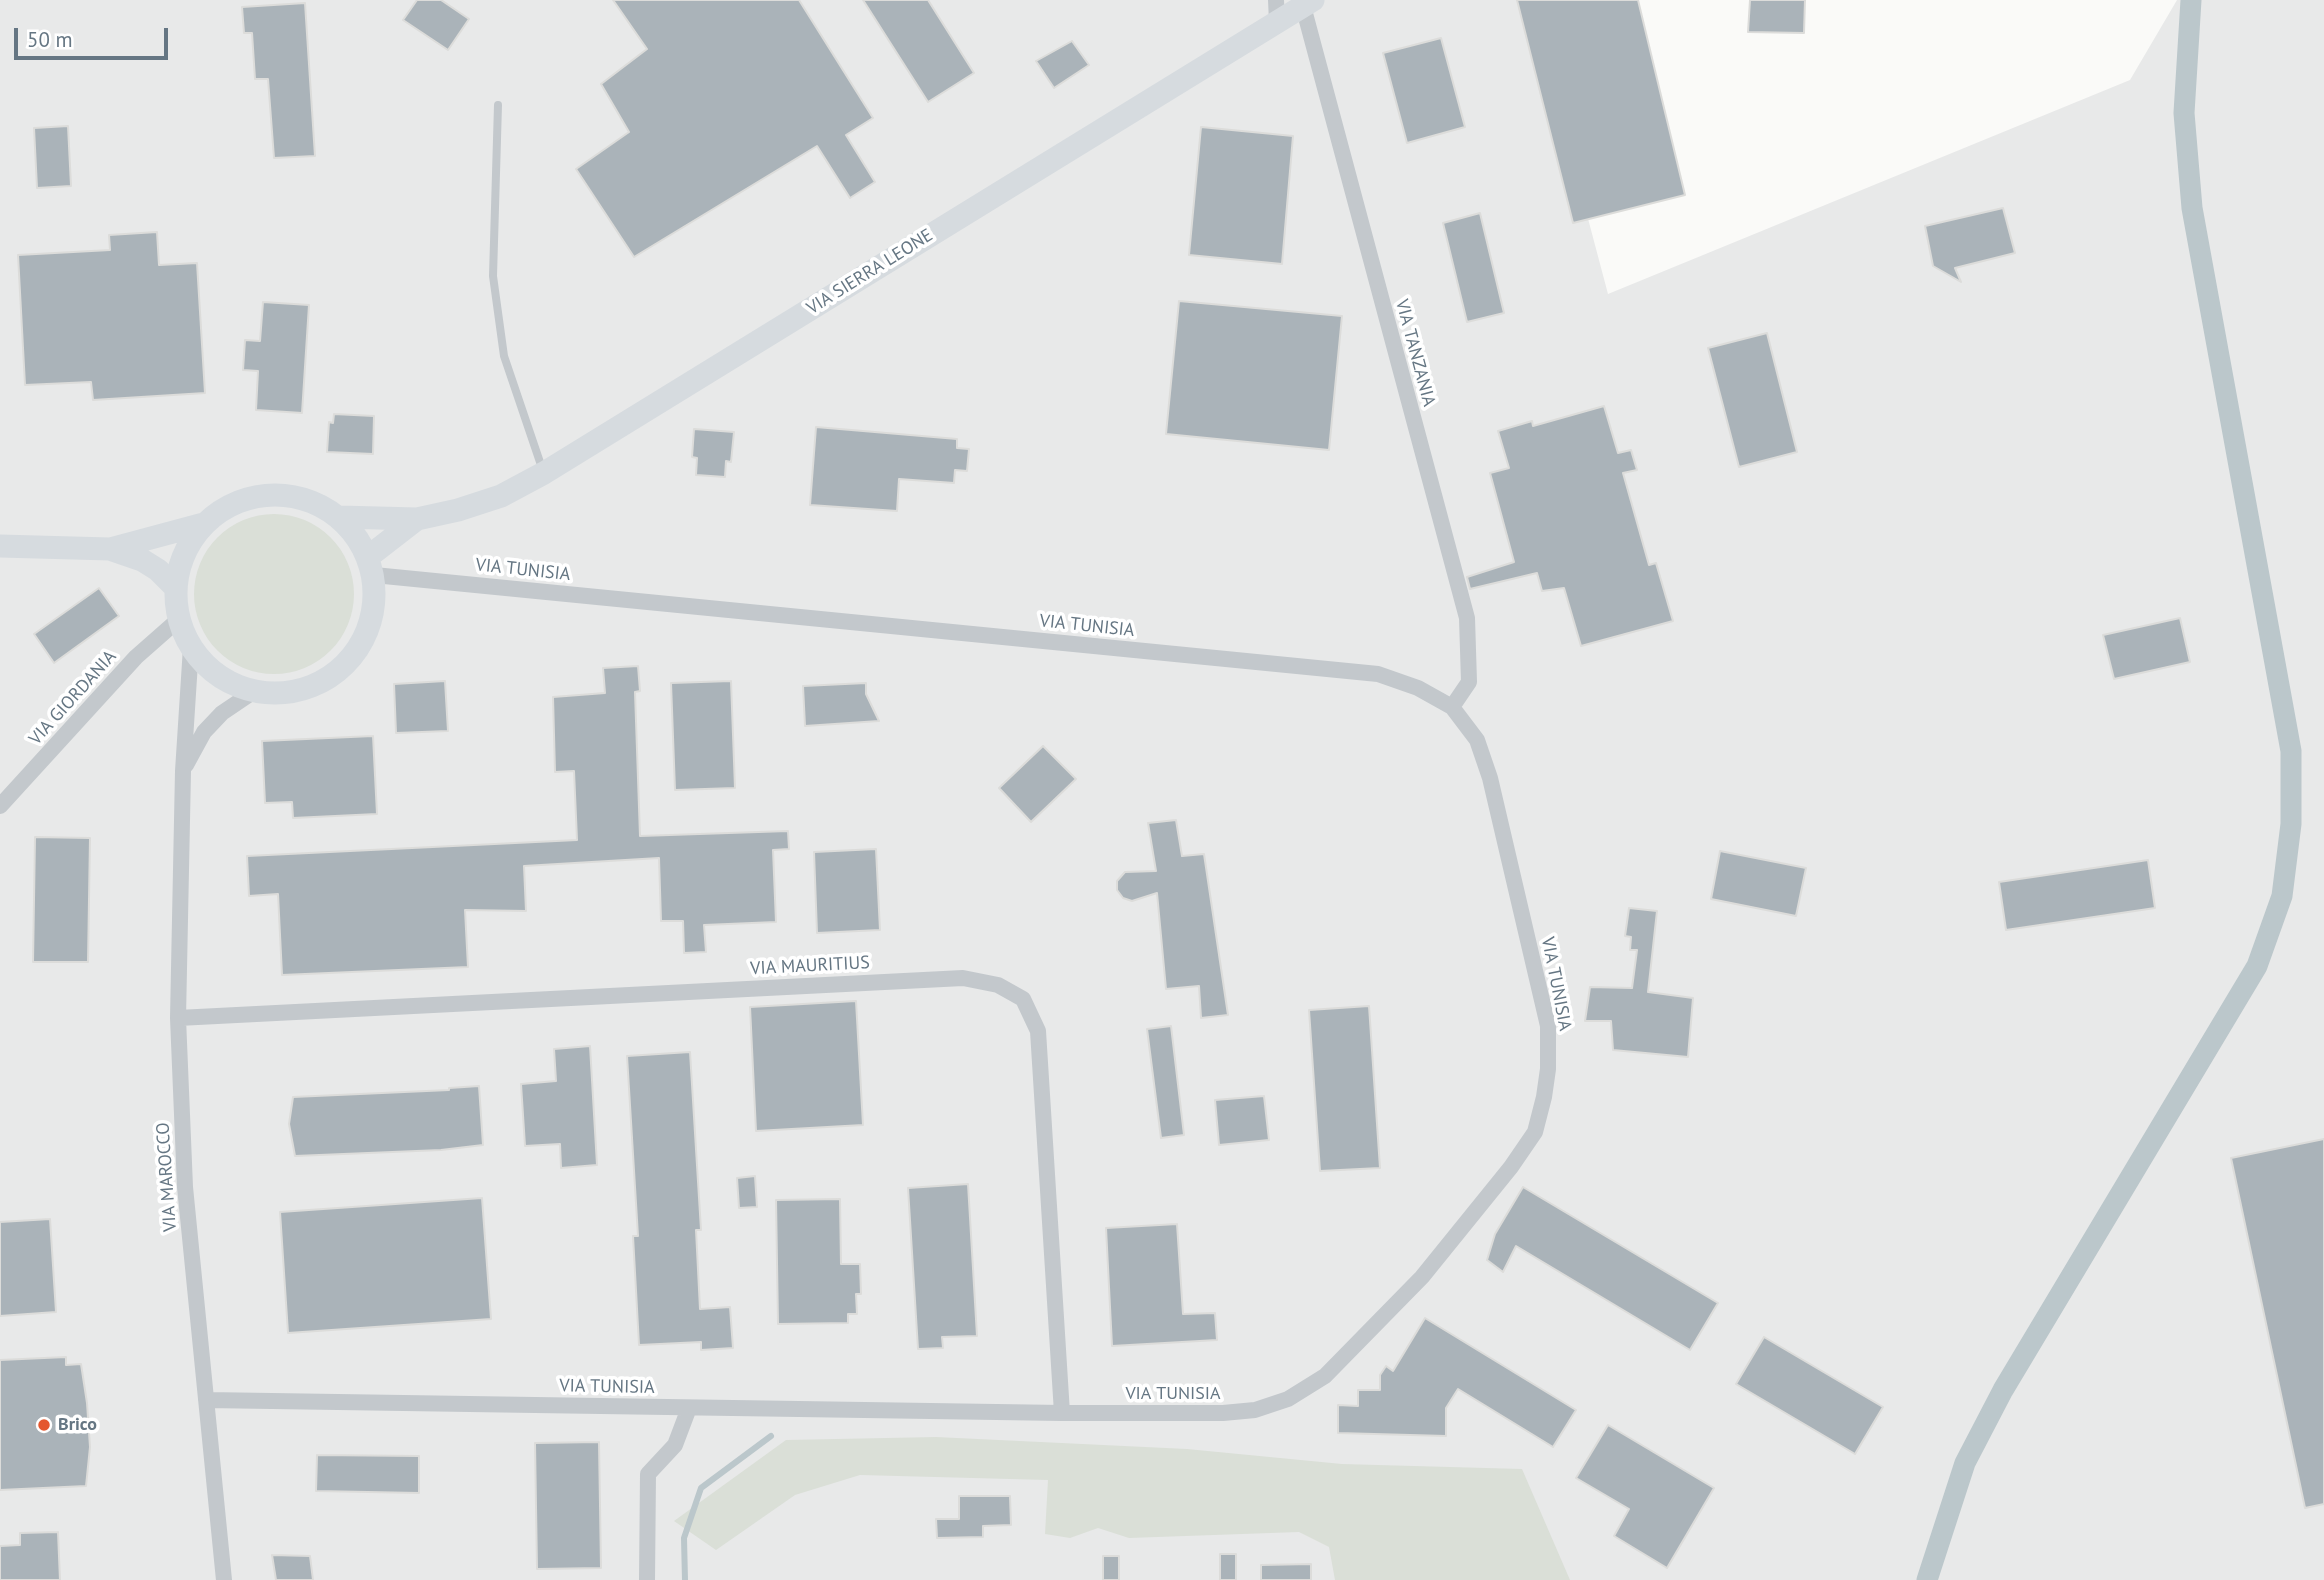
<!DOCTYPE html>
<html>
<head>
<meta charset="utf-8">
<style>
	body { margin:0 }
	#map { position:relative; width:2324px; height:1580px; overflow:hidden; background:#fafaf8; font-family:"PT Sans",sans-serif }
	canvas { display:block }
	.scale { position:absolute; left:14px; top:28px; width:154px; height:32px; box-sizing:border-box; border:4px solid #657683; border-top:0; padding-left:9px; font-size:21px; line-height:24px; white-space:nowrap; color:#657683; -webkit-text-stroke:5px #fff; paint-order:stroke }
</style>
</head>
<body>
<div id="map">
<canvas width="2324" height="1580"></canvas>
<div class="scale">50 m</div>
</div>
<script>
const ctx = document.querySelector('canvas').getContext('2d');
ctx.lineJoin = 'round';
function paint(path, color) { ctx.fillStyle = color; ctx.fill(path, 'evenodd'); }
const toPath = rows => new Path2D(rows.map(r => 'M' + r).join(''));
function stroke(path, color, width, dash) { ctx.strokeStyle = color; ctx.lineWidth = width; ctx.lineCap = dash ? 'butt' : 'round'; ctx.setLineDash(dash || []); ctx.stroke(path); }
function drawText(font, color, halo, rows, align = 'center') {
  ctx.font = font + ' "PT Sans",sans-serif'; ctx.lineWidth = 7; ctx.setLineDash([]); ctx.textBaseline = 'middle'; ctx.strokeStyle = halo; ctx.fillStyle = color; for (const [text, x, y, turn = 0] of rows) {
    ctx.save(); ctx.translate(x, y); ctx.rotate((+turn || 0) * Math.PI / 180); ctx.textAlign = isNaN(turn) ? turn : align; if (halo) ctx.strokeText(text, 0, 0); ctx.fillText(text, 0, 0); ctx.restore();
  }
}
const built = toPath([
	[0,0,1530,0,1608,294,2130,80,2177,0,2324,0,2324,1580,0,1580]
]);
const green = toPath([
	'194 594a80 80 0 1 1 160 0a80 80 0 1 1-160 0Z',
	[936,1437,1187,1449,1342,1464,1522,1469,1570,1580,1335,1580,1329,1547,1299,1532,1129,1538,1098,1528,1070,1538,1045,1534,1048,1480,860,1475,795,1495,716,1550,674,1521,786,1440]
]);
const stream = toPath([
	[685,1580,684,1538,701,1488,771,1436]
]);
const canal = toPath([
	[1927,1580,1965,1463,2003,1390,2257,966,2282,896,2291,824,2291,751,2192,208,2184,113,2191,0]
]);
const building = toPath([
	[417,0,441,0,469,19,448,50,403,20,417,0],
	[613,0,799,0,873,118,846,135,875,182,850,198,817,146,634,257,576,169,629,132,601,84,647,49,613,0],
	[863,0,928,0,974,73,928,102,863,0],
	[1517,0,1638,0,1685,195,1573,223,1517,0],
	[1750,0,1805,0,1804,33,1748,32,1750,0],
	[305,3,315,156,274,158,268,79,255,79,252,33,244,33,242,7,305,3],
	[1441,38,1465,127,1407,143,1383,53,1441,38],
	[1072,41,1089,65,1054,88,1036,61,1072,41],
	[68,126,71,186,37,188,34,128,68,126],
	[1201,127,1293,136,1282,264,1189,255,1201,127],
	[2003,208,2015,253,1955,268,1961,282,1933,266,1925,226,2003,208],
	[1480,213,1504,313,1467,322,1443,223,1480,213],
	[157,232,159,265,197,263,205,393,93,400,91,382,25,385,18,255,110,250,109,235,157,232],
	[1179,301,1342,316,1329,450,1166,434,1179,301],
	[263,302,309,305,302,413,256,410,258,371,243,370,245,340,260,341,263,302],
	[1767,333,1797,452,1739,467,1708,348,1767,333],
	[1604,406,1618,453,1631,450,1637,470,1623,473,1649,565,1656,563,1673,621,1581,646,1564,588,1542,591,1537,573,1470,589,1467,577,1514,562,1490,473,1509,468,1498,431,1532,421,1533,426,1604,406],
	[334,414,374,416,373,454,327,452,329,422,333,423,334,414],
	[816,427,957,439,957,448,969,449,967,471,955,470,954,483,899,479,897,511,810,505,816,427],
	[694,429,734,432,731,462,726,461,725,477,696,475,697,458,692,457,694,429],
	[99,588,119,616,54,663,34,634,99,588],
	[2180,618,2190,662,2114,679,2103,635,2180,618],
	[638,666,640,691,635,692,640,836,788,831,789,849,773,850,776,922,704,925,706,952,684,953,683,921,661,921,659,858,524,866,526,911,465,910,468,967,282,975,278,894,249,896,247,856,577,840,574,771,555,772,553,697,605,693,603,668,638,666],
	[445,681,448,731,396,733,394,684,445,681],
	[731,681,735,788,675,790,671,683,731,681],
	[866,683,866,694,879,721,805,726,803,686,866,683],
	[373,736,377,814,293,818,292,802,265,803,262,741,373,736],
	[1043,746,1076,779,1031,822,999,788,1043,746],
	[1176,820,1182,856,1204,854,1228,1015,1201,1018,1199,986,1166,989,1157,893,1132,901,1123,898,1117,890,1117,881,1125,872,1156,871,1148,823,1176,820],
	[35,837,90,838,88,962,33,962,35,837],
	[876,849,880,930,817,933,814,852,876,849],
	[1720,851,1806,868,1796,916,1711,899,1720,851],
	[2148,860,2155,908,2006,930,1999,882,2148,860],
	[1629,908,1657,911,1648,992,1693,998,1688,1057,1613,1050,1611,1021,1585,1021,1590,987,1632,988,1637,950,1630,950,1631,937,1625,936,1629,908],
	[856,1001,863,1125,756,1131,750,1007,856,1001],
	[1369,1006,1380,1168,1320,1171,1309,1010,1369,1006],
	[1171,1026,1184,1135,1161,1138,1147,1029,1171,1026],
	[590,1046,597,1165,561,1168,560,1144,525,1146,521,1084,556,1081,554,1049,590,1046],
	[690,1052,701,1230,696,1230,700,1309,730,1307,733,1348,701,1350,701,1342,639,1345,633,1236,638,1236,627,1056,690,1052],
	[479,1086,483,1145,441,1150,295,1156,289,1124,293,1097,449,1090,449,1088,479,1086],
	[1264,1096,1269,1140,1219,1145,1215,1100,1264,1096],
	[2324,1139,2324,1504,2305,1508,2231,1158,2324,1139],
	[755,1176,757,1207,739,1208,737,1178,755,1176],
	[968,1184,977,1336,942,1337,943,1348,918,1349,908,1188,968,1184],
	[1523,1187,1718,1303,1690,1350,1516,1246,1503,1272,1487,1260,1495,1234,1523,1187],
	[482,1198,491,1319,288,1333,280,1212,482,1198],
	[840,1199,841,1264,860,1264,861,1294,856,1294,857,1314,848,1314,848,1323,778,1324,776,1200,840,1199],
	[50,1219,56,1312,0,1316,0,1222,50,1219],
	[1177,1224,1183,1314,1215,1313,1217,1340,1112,1346,1106,1228,1177,1224],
	[1425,1318,1576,1410,1553,1447,1458,1389,1446,1408,1446,1436,1338,1433,1338,1405,1358,1406,1358,1390,1380,1390,1380,1375,1386,1366,1393,1371,1425,1318],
	[1764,1337,1883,1407,1855,1454,1736,1384,1764,1337],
	[66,1357,66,1365,81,1364,87,1403,90,1447,86,1486,0,1490,0,1360,66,1357],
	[1608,1425,1714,1488,1667,1568,1614,1536,1629,1509,1576,1478,1608,1425],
	[599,1442,601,1568,537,1569,535,1443,599,1442],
	[317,1455,419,1456,419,1493,316,1491,317,1455],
	[959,1496,1010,1496,1011,1525,983,1526,983,1537,937,1538,936,1519,959,1519,959,1496],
	[58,1532,60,1580,0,1580,0,1546,20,1545,20,1533,58,1532],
	[1220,1554,1236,1554,1236,1580,1220,1580,1220,1554],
	[272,1555,310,1556,313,1580,276,1580,272,1555],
	[1103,1556,1119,1556,1119,1580,1103,1580,1103,1556],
	[1311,1564,1311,1580,1261,1580,1261,1565,1311,1564]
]);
const lane = toPath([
	[498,105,493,276,504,356,543,471]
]);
const street = toPath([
	[1276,0,1277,22],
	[1303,6,1467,618,1469,682,1452,707],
	[191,647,183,771,178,1018,185,1187,224,1580],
	[186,765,204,732,222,713,253,692],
	[0,806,136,657,178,620],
	[178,1018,963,978,998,985,1023,999,1038,1031,1062,1413],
	[206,1400,1062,1413,1223,1413,1255,1410,1288,1399,1325,1376,1422,1277,1511,1167,1535,1132,1544,1097,1548,1069,1548,1026,1490,778,1477,740,1452,707,1418,688,1378,674,374,575],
	[647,1580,648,1474,675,1445,689,1408]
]);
const secondary = toPath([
	'176 594a99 99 0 1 1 198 0a99 99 0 1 1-198 0Z',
	[339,517,417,519,458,510,501,496,544,473,1313,0],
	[0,546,110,549,203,524],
	[110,549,142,560,158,570,175,587],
	[368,557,417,519]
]);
const markers = [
	[44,1425,7,"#e4572e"]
];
const streetNames = [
	["VIA SIERRA LEONE",870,272,-32],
	["VIA TANZANIA",1415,353,75],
	["VIA TUNISIA",523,570,6],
	["VIA TUNISIA",1087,626,6],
	["VIA GIORDANIA",73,698,-48],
	["VIA MAURITIUS",810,966,-3],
	["VIA TUNISIA",1556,984,79],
	["VIA MAROCCO",167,1177,-94],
	["VIA TUNISIA",607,1387,1],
	["VIA TUNISIA",1173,1394]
];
const poiNames = [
	["Brico",58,1425]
];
paint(built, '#e8e9e9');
paint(green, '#dadfd7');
stroke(stream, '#bbc7cb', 6);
stroke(canal, '#bbc7cb', 21);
paint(building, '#aab3b9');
stroke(building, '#dcdcda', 2);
stroke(lane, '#c3c8cc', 8);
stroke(street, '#c3c8cc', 16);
stroke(secondary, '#d6dbdf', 23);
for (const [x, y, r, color] of markers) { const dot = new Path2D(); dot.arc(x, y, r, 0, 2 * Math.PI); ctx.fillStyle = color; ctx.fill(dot); stroke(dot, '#fff', 2.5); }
drawText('18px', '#657683', '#fff', streetNames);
drawText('bold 18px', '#657683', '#fff', poiNames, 'left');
</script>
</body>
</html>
